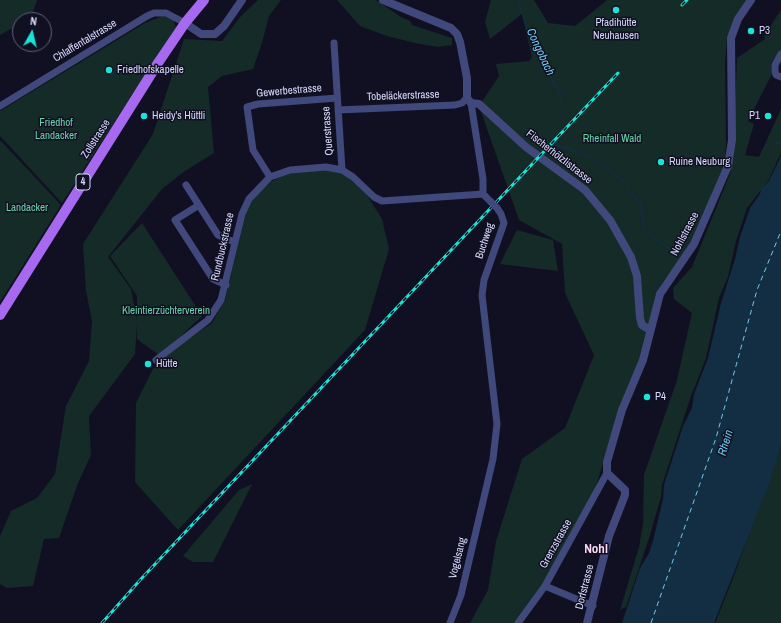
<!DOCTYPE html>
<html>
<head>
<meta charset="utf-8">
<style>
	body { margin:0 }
	#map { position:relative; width:781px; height:623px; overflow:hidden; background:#111022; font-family:"Archivo Narrow",sans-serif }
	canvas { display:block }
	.north { position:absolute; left:12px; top:12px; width:40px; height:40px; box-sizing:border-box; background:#111022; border:1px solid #606079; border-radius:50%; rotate:8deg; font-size:11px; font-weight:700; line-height:16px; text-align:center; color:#d6d8fb }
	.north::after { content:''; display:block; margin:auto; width:14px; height:18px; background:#19e4d7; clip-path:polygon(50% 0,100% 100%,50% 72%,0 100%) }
</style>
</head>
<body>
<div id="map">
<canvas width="781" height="623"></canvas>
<div class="north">N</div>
</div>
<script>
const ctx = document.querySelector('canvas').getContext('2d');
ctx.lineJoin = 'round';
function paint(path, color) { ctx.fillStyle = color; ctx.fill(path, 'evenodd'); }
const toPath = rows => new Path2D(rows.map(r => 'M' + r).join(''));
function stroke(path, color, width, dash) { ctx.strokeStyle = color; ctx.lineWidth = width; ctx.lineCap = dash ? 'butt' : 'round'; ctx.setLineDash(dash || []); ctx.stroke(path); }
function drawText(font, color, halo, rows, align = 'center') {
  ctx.font = font + ' "Archivo Narrow",sans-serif'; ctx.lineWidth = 3; ctx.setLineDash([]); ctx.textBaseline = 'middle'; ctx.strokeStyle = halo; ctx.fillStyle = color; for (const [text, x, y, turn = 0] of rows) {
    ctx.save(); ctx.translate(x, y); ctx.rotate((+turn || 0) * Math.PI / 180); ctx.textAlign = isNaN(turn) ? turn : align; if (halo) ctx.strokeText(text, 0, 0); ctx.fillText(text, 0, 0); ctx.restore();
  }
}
const green = toPath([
	[0,0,37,0,31,18,20,20,20,24,0,35],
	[258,0,281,0,269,16,261,46,253,69,222,76,208,87,214,153,185,171,162,189,108,257,131,289,137,320,137,296,110,256,142,223,202,316,160,356,137,339,137,324,135,354,89,416,91,455,78,483,59,538,44,539,33,586,7,588,0,584,0,536,11,511,37,498,55,474,66,406,89,361,92,321,86,291,83,244,153,134,184,39,222,41,241,16],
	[337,0,376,0,401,17,410,21,412,25,452,38,452,45,438,47,415,43,387,36,360,26],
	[491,0,534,0,548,23,575,26,607,0,747,0,727,38,725,62,726,144,724,169,687,251,662,283,655,297,640,362,620,405,595,490,549,575,516,623,470,623,488,590,496,541,522,459,565,428,594,355,565,293,562,244,519,220,479,106,499,76,496,64,529,61,532,57,522,14,490,39,485,22],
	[781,10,781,49,771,64,772,74,748,121,754,124,745,155,759,157,781,109,781,153,768,181,747,208,736,241,728,277,719,298,706,358,690,399,662,485,661,497,650,535,626,607,620,610,639,547,643,524,644,475,677,380,692,313,674,299,673,288,692,267,730,174,733,159,737,58,765,39,764,36],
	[163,16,173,20,176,27,62,203,0,136,0,111,145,23],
	[1,141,61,205,0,302,0,142],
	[315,167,342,172,367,195,382,219,389,249,365,330,178,530,135,482,136,403,153,369,167,353,212,323,225,300,246,211,256,195,272,181,291,172],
	[517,230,553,240,558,271,500,264],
	[781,446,781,623,715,623,732,581],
	[252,484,213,562,193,562,183,556,239,490]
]);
const water = toPath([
	[781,156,781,446,769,484,714,623,622,623,640,568,649,553,653,541,663,499,664,485,683,426,692,408,694,394,708,358,721,303,735,259,740,237,750,208,760,194,761,189,769,181]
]);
const stream = toPath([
	[518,0,529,35,541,61,562,96,561,104],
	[551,137,559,146,590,156,616,175,626,184,631,193,641,204,644,231,678,255],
	[776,142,780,144,781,142]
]);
const ferry = toPath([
	[651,623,716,438,757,290,781,231]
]);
const minor = toPath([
	[334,43,342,170],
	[781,54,775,65,775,71,776,75,781,77],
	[471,103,483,179,483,194,491,202],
	[0,106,147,16,154,13,166,13,185,23],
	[338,110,455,105,462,103,467,98],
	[270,177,253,150,247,107,258,104,337,98],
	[186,185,218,235,234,242],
	[199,205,175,220,213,279,226,285],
	[156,360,208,320,221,300,242,214,249,199,270,177,290,170,326,167,342,170,353,177,374,197,382,201,483,194],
	[545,586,593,606],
	[450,623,461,595,493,459,497,424,482,295,484,280,504,223,501,214,497,208],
	[518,623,545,586,607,473]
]);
const tertiary = toPath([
	[383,0,451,28,457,34,460,42,467,78,467,98,471,103,479,104,526,147,585,190,610,220,631,257,637,276,640,318,642,325,650,330],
	[185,23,201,34,215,34,224,26,242,0],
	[587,623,609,536,625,495,625,490,607,473,607,462,622,410,643,360,660,294,694,244,728,166,732,140,731,38,738,19,751,0]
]);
const primary = toPath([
	[0,315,158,63,185,23,204,0]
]);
const rail = toPath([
	[682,5,687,0],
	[102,623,141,579,618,73]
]);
const minorBridge = toPath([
	[491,202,497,208]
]);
const markers = [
	[616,10,4,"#19e4d7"],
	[751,31,4,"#19e4d7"],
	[109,70,4,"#19e4d7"],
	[144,116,4,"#19e4d7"],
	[768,116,4,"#19e4d7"],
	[661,162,4,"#19e4d7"],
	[148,364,4,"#19e4d7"],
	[647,397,4,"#19e4d7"]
];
const shields = [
	[83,182,14]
];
const shieldNames = [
	["4",83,182]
];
const poiNames = [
	["Pfadihütte",616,23,"center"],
	["Neuhausen",616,36,"center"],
	["P3",759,31],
	["Friedhofskapelle",117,70],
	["Heidy's Hüttli",152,116],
	["P1",760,116,"right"],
	["Ruine Neuburg",669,162],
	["Hütte",156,364],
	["P4",655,397]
];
const streetNames = [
	["Chlaffentalstrasse",85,41,-31],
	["Gewerbestrasse",289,91,-5],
	["Tobeläckerstrasse",403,96,-2],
	["Querstrasse",328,131,-94],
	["Zollstrasse",96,139,-57],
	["Fischerhölzlistrasse",559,157,38],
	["Nohlstrasse",685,234,-62],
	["Buchweg",485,241,-72],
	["Rundbuckstrasse",223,247,-77],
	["Grenzstrasse",556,544,-61],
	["Vogelsang",458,558,-76],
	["Dorfstrasse",585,587,-76]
];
const parkNames = [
	["Friedhof",56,123],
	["Landacker",56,136],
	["Rheinfall Wald",612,139],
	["Landacker",27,208],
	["Kleintierzüchterverein",166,311]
];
const waterNames = [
	["Congobach",540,52,65],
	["Rhein",726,443,-73]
];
const quarterNames = [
	["Nohl",596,550]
];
paint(green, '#142b27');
paint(water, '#132d43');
stroke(stream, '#132d43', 1.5);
stroke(ferry, '#6fc9ef', 1, [5, 4]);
stroke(minor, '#40487c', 7);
stroke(tertiary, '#40487c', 8);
stroke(primary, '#a769ef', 10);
stroke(rail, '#19e4d7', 3);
stroke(rail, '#111022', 1.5, [4.5]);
stroke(minorBridge, '#40487c', 7);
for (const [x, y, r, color] of markers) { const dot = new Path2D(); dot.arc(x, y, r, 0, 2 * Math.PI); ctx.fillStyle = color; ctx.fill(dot); stroke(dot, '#111022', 1.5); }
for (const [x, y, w] of shields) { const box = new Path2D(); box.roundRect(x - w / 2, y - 8, w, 16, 3); ctx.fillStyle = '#111022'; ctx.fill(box); stroke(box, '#d6d8fb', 1); }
drawText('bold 10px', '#d6d8fb', null, shieldNames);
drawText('11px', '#d6d8fb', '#111022', poiNames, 'left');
drawText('11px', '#d6d8fb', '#111022', streetNames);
drawText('11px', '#6ad3a8', '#111022', parkNames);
drawText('italic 12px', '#6fc9ef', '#111022', waterNames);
drawText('bold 13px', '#fbd8f4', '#111022', quarterNames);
</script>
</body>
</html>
